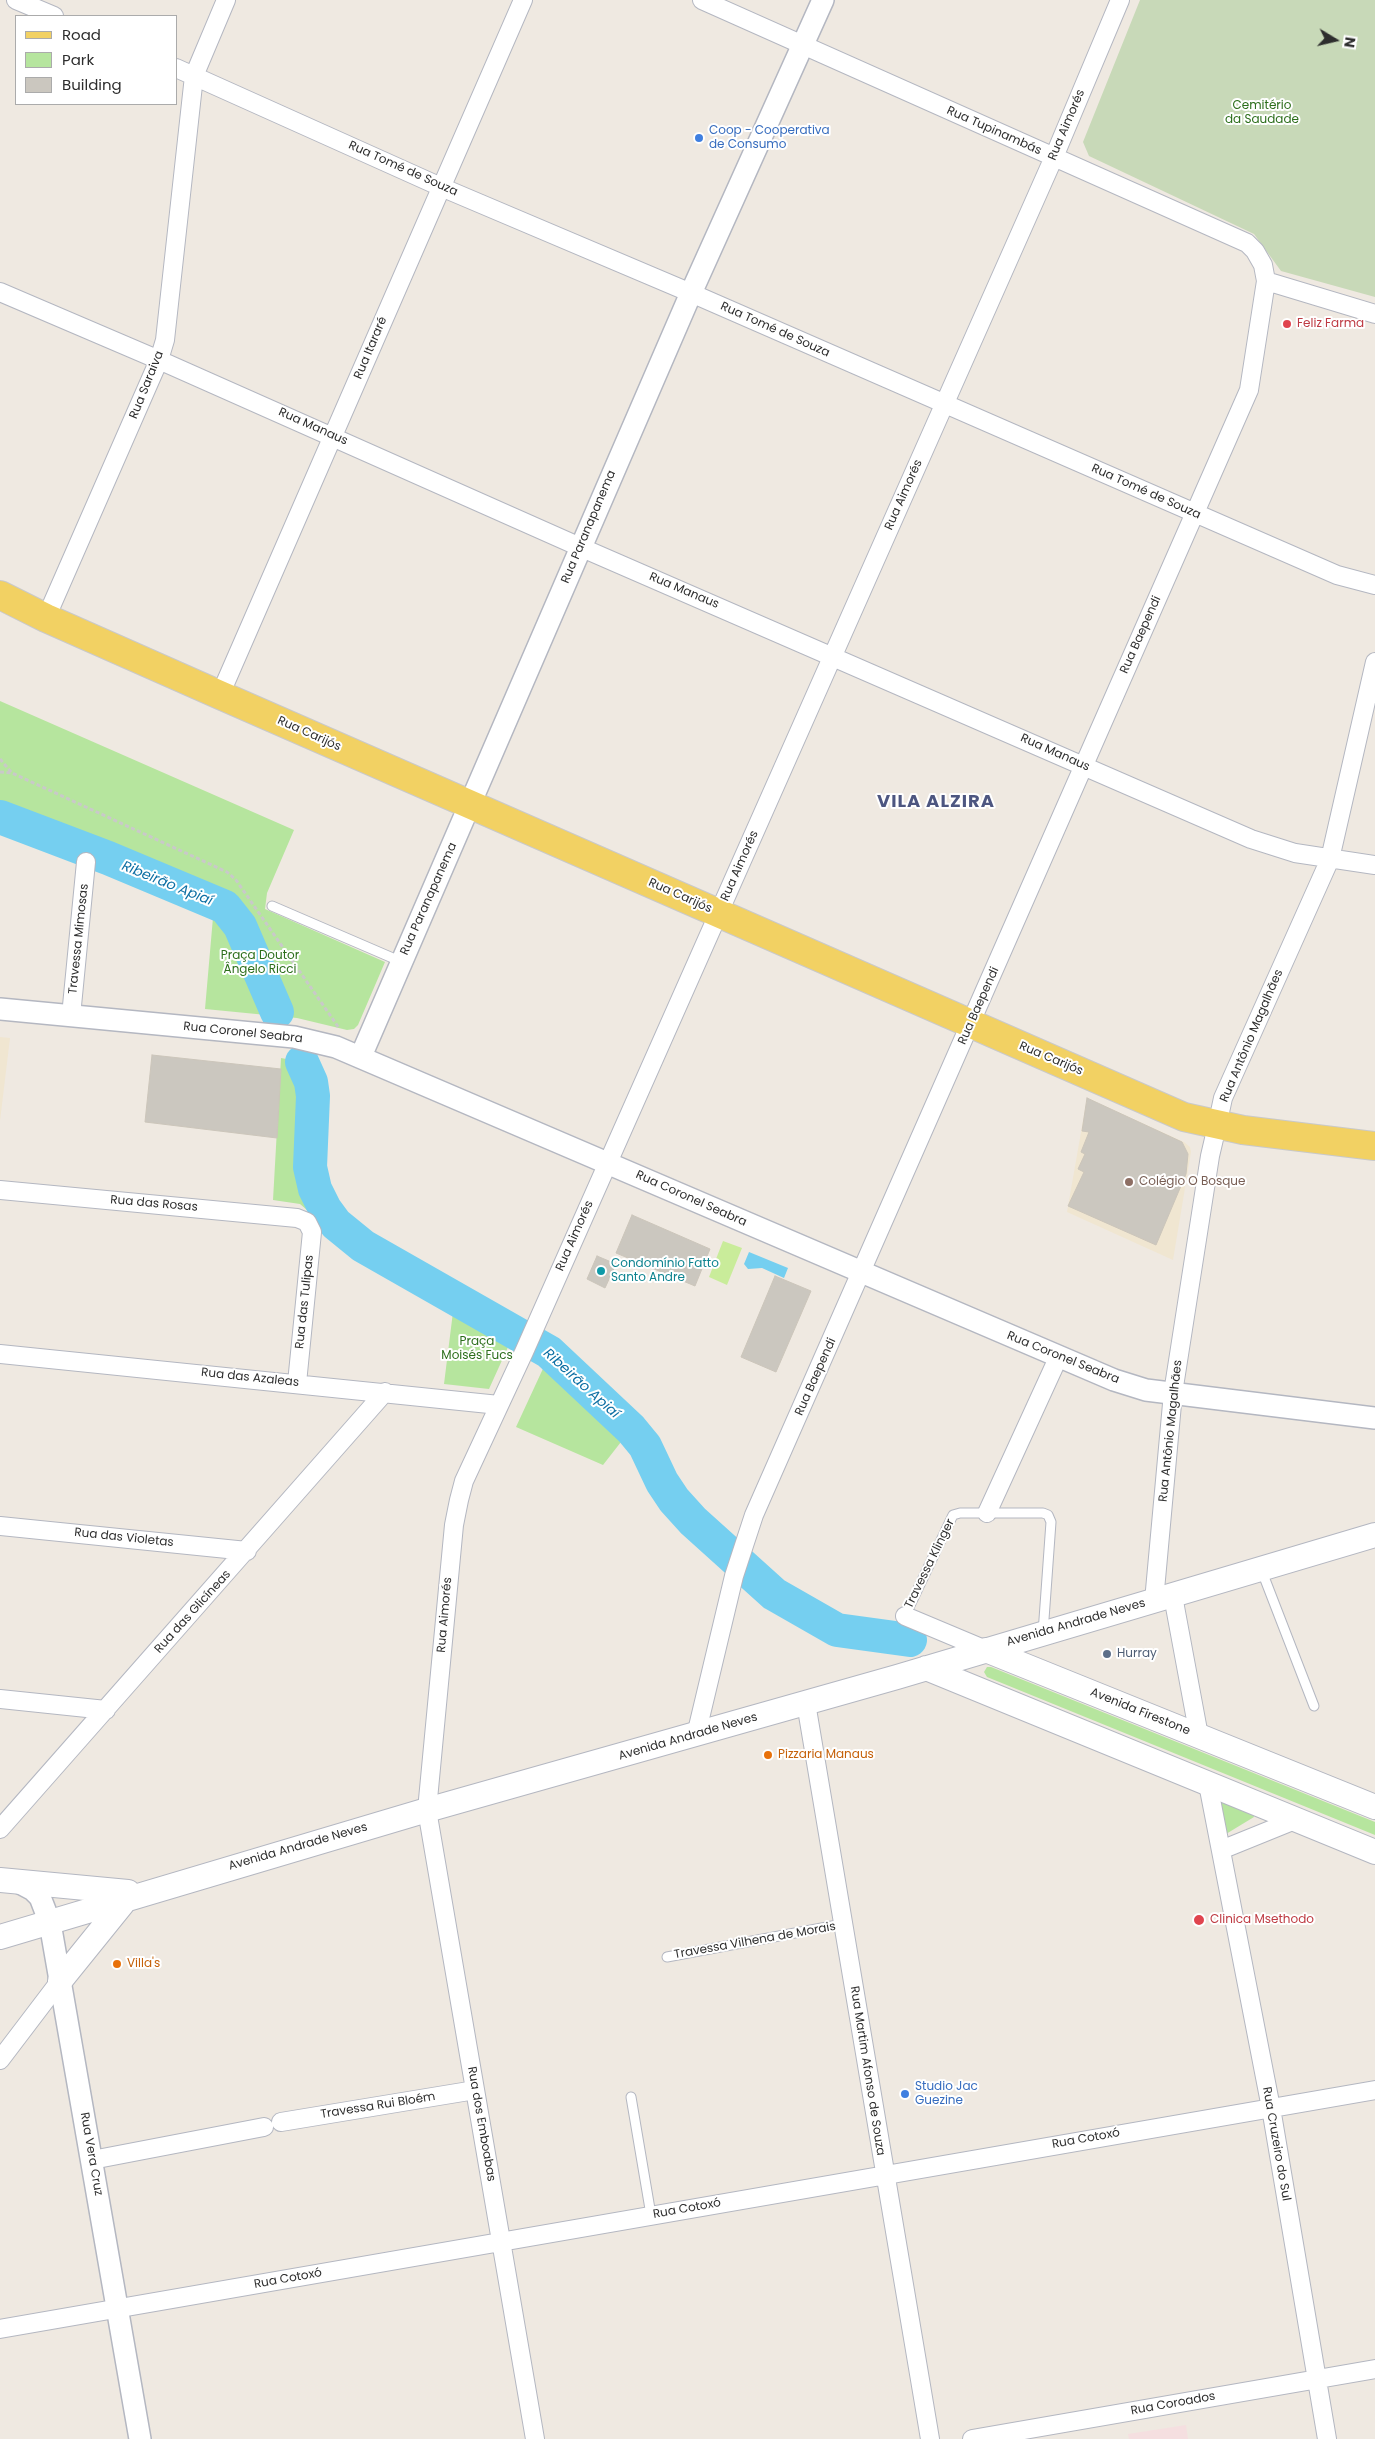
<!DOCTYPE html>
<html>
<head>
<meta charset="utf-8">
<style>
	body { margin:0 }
	#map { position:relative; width:1375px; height:2439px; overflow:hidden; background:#efe9e1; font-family:Poppins,sans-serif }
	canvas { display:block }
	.legend { position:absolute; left:15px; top:15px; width:162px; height:90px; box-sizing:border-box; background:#fff; border:1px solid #ababab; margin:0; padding:6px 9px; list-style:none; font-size:15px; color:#2e2e2e }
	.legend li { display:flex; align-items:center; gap:10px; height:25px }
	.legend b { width:25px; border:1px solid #ababab }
	.north { position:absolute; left:1310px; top:15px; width:50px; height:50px; -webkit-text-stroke:4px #fff; paint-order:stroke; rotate:99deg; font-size:14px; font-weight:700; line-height:20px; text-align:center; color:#2e2e2e }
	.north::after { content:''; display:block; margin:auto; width:18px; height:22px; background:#2e2e2e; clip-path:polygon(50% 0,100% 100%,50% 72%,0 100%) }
</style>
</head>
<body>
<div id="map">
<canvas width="1375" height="2439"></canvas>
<ul class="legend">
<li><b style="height:6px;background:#f2d163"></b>Road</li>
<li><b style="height:14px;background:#b6e59e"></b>Park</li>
<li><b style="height:14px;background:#cbc7bf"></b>Building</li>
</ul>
<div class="north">N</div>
</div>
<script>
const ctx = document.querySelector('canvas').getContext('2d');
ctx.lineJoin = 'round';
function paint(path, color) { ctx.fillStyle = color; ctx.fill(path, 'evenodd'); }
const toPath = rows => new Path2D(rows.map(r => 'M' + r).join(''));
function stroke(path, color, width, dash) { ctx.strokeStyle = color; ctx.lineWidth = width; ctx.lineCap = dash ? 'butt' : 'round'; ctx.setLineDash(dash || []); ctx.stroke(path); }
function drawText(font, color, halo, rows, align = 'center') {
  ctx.font = font + ' Poppins,sans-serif'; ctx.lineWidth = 4; ctx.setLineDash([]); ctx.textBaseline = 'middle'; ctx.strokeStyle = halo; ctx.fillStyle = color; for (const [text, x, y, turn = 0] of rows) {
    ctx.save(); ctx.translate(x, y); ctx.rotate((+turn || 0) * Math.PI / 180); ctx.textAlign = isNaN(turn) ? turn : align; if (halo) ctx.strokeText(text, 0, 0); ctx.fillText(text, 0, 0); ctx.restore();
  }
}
const education = toPath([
	[0,1037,10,1038,0,1121],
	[1087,1098,1184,1142,1190,1147,1191,1152,1173,1260,1067,1212]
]);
const medical = toPath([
	[1186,2425,1188,2439,1129,2439,1128,2434]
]);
const green = toPath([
	[0,701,294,830,267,893,265,909,385,962,358,1025,354,1029,347,1030,297,1018,205,1009,214,906,235,913,231,900,0,807],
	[281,1058,314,1064,306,1165,329,1235,322,1223,300,1204,273,1200],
	[454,1304,513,1336,489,1389,444,1384],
	[547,1360,628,1433,603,1465,516,1427],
	[987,1667,991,1667,1375,1822,1375,1835,987,1677,984,1672],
	[1220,1802,1253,1814,1254,1817,1226,1834]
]);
const cemetery = toPath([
	[1140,0,1375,0,1375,297,1281,271,1254,234,1089,156,1083,142]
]);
const pitch = toPath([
	[723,1241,742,1248,727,1285,709,1277]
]);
const water = toPath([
	[749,1252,788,1268,784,1278,762,1268,748,1269,744,1264]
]);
const river = toPath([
	[0,817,108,858,225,907,240,926,277,1012],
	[302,1062,311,1082,313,1096,310,1167,315,1189,325,1209,336,1224,363,1246,549,1352,631,1429,645,1446,662,1482,674,1500,693,1521,774,1594,837,1630,910,1640]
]);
const building = toPath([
	[152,1055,281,1069,277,1138,145,1122,152,1055],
	[1087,1098,1182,1142,1188,1154,1186,1174,1156,1245,1068,1206,1084,1172,1078,1169,1085,1154,1081,1152,1089,1132,1082,1131,1087,1098],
	[632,1215,710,1249,695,1286,616,1253,632,1215],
	[597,1256,616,1264,605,1288,587,1279,597,1256],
	[775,1276,811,1291,776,1372,741,1357,775,1276]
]);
const path = toPath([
	[0,759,12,773,227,872,236,880,339,1028],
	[0,772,12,773]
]);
const service = toPath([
	[272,906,402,962],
	[1261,1569,1314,1706],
	[905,1616,953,1515,960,1513,1043,1513,1048,1515,1051,1522,1043,1633],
	[667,1957,843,1924],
	[631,2097,651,2215]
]);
const minor = toPath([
	[16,0,54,16],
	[176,68,441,187,691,293,1195,513,1337,575,1375,585],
	[1266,281,1375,314],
	[0,292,159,360,580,547,1251,839,1295,853,1375,865],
	[46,618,159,360,165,340,194,76,226,0],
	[220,695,523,0],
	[71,1016,86,862],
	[0,1190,297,1218,307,1222,312,1232,297,1383],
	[0,1354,499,1405],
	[987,1513,1058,1358],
	[0,1526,247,1551],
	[1173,1596,1199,1736],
	[1154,1601,1173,1393,1210,1156,1217,1126,1223,1098,1330,859,1375,662],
	[905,1616,986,1650],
	[0,1699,106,1710],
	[806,1703,930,2439],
	[696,1735,734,1576,754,1515,1249,390,1266,281,1263,265,1255,251,1247,243,702,0],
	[1208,1784,1271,2108,1327,2439],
	[0,1829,385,1392],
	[1221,1850,1295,1820],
	[0,2060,60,1981],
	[281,2122,475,2090],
	[92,2160,264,2127],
	[0,2329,1375,2090],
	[535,2439,427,1810,454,1525,459,1500,464,1481,524,1352,1054,157,1120,0],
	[972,2439,1375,2369]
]);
const tertiary = toPath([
	[0,1009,294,1037,336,1047,1114,1380,1146,1390,1375,1418],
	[361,1056,691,293,823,0],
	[18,1882,33,1890,40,1897,50,1923,140,2439]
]);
const secondary = toPath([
	[986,1650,1375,1807],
	[926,1668,1375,1852],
	[0,1880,128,1892],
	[0,1937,427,1810,897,1677,1375,1535],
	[60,1981,127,1898]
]);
const primary = toPath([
	[0,595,46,618,220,695,1184,1117,1243,1130,1375,1146]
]);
const markers = [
	[699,138,5,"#3f7fe0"],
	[1287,324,5,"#e0444e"],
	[1129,1182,5,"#8d6e63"],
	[601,1271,5,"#0f9aa8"],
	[1107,1654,5,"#5c6f8a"],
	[768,1755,5,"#e8710a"],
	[1199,1920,6,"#e0444e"],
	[117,1964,5,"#e8710a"],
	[905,2094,5,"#3f7fe0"]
];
const parkNames = [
	["Cemitério",1262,106],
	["da Saudade",1262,120],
	["Praça Doutor",260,956],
	["Ângelo Ricci",260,970],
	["Praça",477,1342],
	["Moisés Fucs",477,1356]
];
const streetNames = [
	["Rua Aimorés",1067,125,-67],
	["Rua Tupinambás",994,131,24],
	["Rua Tomé de Souza",403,169,24],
	["Rua Tomé de Souza",775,330,24],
	["Rua Itararé",371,348,-67],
	["Rua Saraiva",147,385,-68],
	["Rua Manaus",313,427,24],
	["Rua Tomé de Souza",1146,492,24],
	["Rua Aimorés",904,495,-66],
	["Rua Paranapanema",589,527,-67],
	["Rua Manaus",684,591,23],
	["Rua Baependi",1141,635,-66],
	["Rua Carijós",309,734,24],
	["Rua Manaus",1055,753,24],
	["Rua Aimorés",740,866,-66],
	["Rua Carijós",680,896,24],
	["Rua Paranapanema",429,899,-66],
	["Travessa Mimosas",79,939,-84],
	["Rua Baependi",979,1006,-66],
	["Rua Coronel Seabra",243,1033,6],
	["Rua Antônio Magalhães",1252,1036,-67],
	["Rua Carijós",1051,1059,23],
	["Rua Coronel Seabra",691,1199,24],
	["Rua das Rosas",154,1204,5],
	["Rua Aimorés",575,1236,-66],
	["Rua das Tulipas",305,1302,-84],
	["Rua Coronel Seabra",1063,1358,22],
	["Rua Baependi",816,1377,-66],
	["Rua das Azaleas",250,1378,6],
	["Rua Antônio Magalhães",1171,1431,-84],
	["Rua das Violetas",124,1538,6],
	["Travessa Klinger",930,1564,-64],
	["Rua das Glicíneas",193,1612,-48],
	["Rua Aimorés",445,1615,-85],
	["Avenida Andrade Neves",1076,1623,-16],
	["Avenida Firestone",1140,1712,22],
	["Avenida Andrade Neves",688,1737,-16],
	["Avenida Andrade Neves",298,1847,-16],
	["Travessa Vilhena de Morais",755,1941,-10],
	["Rua Martim Afonso de Souza",867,2071,81],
	["Travessa Rui Bloém",378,2106,-9],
	["Rua dos Emboabas",481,2124,80],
	["Rua Cotoxó",1086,2139,-10],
	["Rua Cruzeiro do Sul",1276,2144,80],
	["Rua Vera Cruz",91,2154,80],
	["Rua Cotoxó",687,2209,-10],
	["Rua Cotoxó",288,2279,-10],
	["Rua Coroados",1173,2404,-10]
];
const shopNames = [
	["Coop - Cooperativa",709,131],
	["de Consumo",709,145],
	["Studio Jac",915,2087],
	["Guezine",915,2101]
];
const healthNames = [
	["Feliz Farma",1297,324],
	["Clinica Msethodo",1210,1920]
];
const educationNames = [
	["Colégio O Bosque",1139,1182]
];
const cultureNames = [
	["Condomínio Fatto",611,1264],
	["Santo Andre",611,1278]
];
const serviceNames = [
	["Hurray",1117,1654]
];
const foodNames = [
	["Pizzaria Manaus",778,1755],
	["Villa's",127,1964]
];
const waterNames = [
	["Ribeirão Apiaí",167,884,22],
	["Ribeirão Apiaí",581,1384,42]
];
const districtNames = [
	["VILA ALZIRA",936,802]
];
paint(education, '#f0e6d1');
paint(medical, '#f5dfe0');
paint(green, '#b6e59e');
paint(cemetery, '#c8d9b8');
paint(pitch, '#c9ec9a');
paint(water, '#75cff0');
stroke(river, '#75cff0', 34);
paint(building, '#cbc7bf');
stroke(building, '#cbc5ba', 1);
stroke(service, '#b4b7c1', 11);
stroke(minor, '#b4b7c1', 20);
stroke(tertiary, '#b4b7c1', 24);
stroke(secondary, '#b4b7c1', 26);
stroke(primary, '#c9c9c9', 30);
stroke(path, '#c9c9c9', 3, [4, 2.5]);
stroke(service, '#fff', 9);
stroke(minor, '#fff', 18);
stroke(tertiary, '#fff', 21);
stroke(secondary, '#fff', 24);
stroke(primary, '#f2d163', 28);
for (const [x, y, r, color] of markers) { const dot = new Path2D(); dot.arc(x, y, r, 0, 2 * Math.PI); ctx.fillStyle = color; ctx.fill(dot); stroke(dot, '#fff', 2); }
drawText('12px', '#2c6e1b', '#fff', parkNames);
drawText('12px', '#2e2e2e', '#fff', streetNames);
drawText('12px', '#366cbe', '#fff', shopNames, 'left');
drawText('12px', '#be3a42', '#fff', healthNames, 'left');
drawText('12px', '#785e54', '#fff', educationNames, 'left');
drawText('12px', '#0d838f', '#fff', cultureNames, 'left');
drawText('12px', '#4e5e75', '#fff', serviceNames, 'left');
drawText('12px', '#c56008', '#fff', foodNames, 'left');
drawText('italic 14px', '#0d6fa3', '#fff', waterNames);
ctx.letterSpacing = '1px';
drawText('bold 18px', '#4d5680', '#fff', districtNames);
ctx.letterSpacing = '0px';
</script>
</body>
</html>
